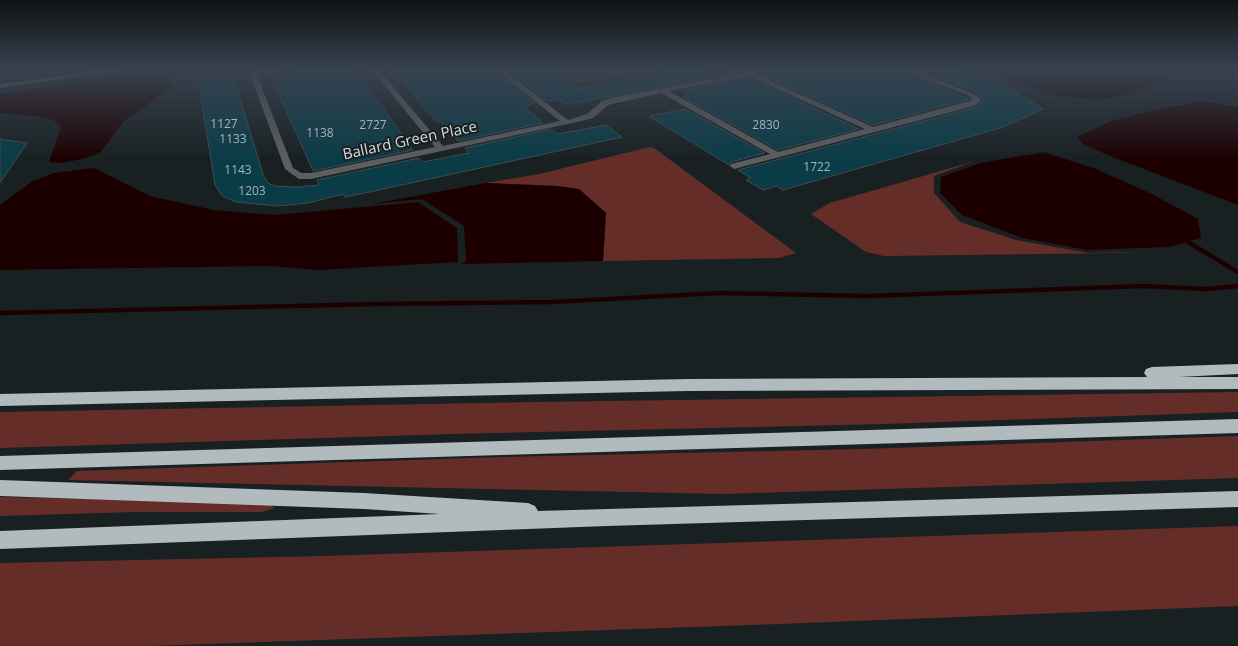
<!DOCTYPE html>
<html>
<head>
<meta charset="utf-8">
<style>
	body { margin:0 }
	canvas { display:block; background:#192022 }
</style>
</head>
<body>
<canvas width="1238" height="646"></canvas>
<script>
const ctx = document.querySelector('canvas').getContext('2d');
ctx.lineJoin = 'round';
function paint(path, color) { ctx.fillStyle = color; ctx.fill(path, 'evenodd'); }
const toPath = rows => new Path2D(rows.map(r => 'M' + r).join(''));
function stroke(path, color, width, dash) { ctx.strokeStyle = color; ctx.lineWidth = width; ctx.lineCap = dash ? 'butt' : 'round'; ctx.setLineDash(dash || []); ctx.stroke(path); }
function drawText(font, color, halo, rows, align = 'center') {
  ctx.font = font + ' "Open Sans",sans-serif'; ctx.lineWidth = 4; ctx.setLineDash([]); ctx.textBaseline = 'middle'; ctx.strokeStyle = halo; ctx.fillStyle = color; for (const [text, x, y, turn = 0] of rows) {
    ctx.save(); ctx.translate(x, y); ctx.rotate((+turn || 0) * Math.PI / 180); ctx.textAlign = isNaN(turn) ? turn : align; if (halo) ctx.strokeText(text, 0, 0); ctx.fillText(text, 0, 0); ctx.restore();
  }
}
const green = toPath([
	[558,70,663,70,581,83,572,80],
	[650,147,654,148,796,253,779,258,603,261,606,213,579,189,557,186,486,183,539,174],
	[975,161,934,176,934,193,960,222,1016,240,1088,253,1137,252,1118,253,884,256,866,252,811,214,830,203],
	[1238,392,1238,412,883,424,452,434,0,448,0,412,538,402],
	[1238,436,1238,478,723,494,68,480,77,471,503,457,863,449],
	[0,497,270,503,274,508,262,512,134,512,0,516],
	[1238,526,1238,606,779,624,149,646,0,646,0,563,324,556]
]);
const water = toPath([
	[988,70,1147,70,1169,80,1132,93,1099,100,1061,96,1032,88],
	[159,73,169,73,170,88,123,122,100,153,83,159,60,163,49,162,61,127,53,120,35,116,0,113,0,94,100,79],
	[1202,101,1238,107,1238,205,1115,158,1084,145,1077,137,1109,122,1150,111],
	[1044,152,1096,169,1150,193,1198,219,1201,238,1169,247,1087,250,1022,238,962,215,940,193,941,177,980,163],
	[94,168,150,196,214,210,274,215,418,202,457,228,458,262,319,270,270,266,0,270,0,205,31,182,54,173],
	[486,183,557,186,579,189,606,213,603,261,462,264,466,261,464,226,422,199,371,204]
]);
const stream = toPath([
	[1188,242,1238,272],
	[0,313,377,304,554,302,719,293,868,296,1144,286,1206,289,1238,286]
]);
const building = toPath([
	[319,70,356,70,413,150,313,171,273,81,274,78,278,76,319,70],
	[393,70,494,70,535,103,523,106,543,123,458,141,440,121,437,122,427,111,393,70],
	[508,70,549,70,577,89,677,70,739,72,571,104,565,104,558,99,547,101,508,70],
	[752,70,899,70,969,99,873,125,752,70],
	[917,70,960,70,1007,87,1043,109,1000,128,783,190,777,186,763,190,746,180,751,178,738,170,974,108,984,100,973,91,917,70],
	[233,76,264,177,268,183,275,186,297,187,319,185,317,180,419,158,422,162,469,153,465,148,551,129,557,134,606,125,622,137,365,193,345,197,343,194,308,203,278,206,236,202,222,196,215,185,199,84,203,84,202,80,233,76],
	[749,78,859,129,778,150,685,98,684,90,749,78],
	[685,109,765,153,731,162,729,165,649,116,685,109],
	[0,139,27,143,0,183,0,139]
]);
const minor = toPath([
	[264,70,283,70,257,75,293,168,301,173,311,173,435,147,372,70,379,70,443,146,560,121,496,70,504,70,568,120,587,114,602,101,611,98,743,73,740,70,747,70,873,127,973,100,968,95,901,70,911,70,972,93,982,100,974,106,734,169,730,166,731,164,770,154,661,93,608,105,593,118,577,122,311,179,299,179,285,169,250,74,264,70],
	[749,76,865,129,778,152,669,91,749,76]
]);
const tertiary = toPath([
	[103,70,124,70,0,88,0,84,103,70]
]);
const motorway = toPath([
	[1238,364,1238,374,1179,377,1238,377,1238,389,687,391,0,406,0,394,687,379,1147,377,1144,373,1146,369,1152,367,1238,364],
	[1238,419,1238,433,0,470,0,456,1238,419],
	[0,480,364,493,528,503,535,506,538,511,1238,491,1238,507,607,526,0,549,0,531,440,514,364,509,0,496,0,480]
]);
const farNumbernames = [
	["1127",224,125],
	["2727",373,126],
	["2830",766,126],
	["1138",320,134],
	["1133",233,140],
	["1722",817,168],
	["1143",238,171],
	["1203",252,192]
];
const farStreetnames = [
	["Ballard Green Place",410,141,-12]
];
paint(green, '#652d28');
paint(water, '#1c0000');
stroke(stream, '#1c0000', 4.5);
paint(building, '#093c47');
stroke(building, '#424a4c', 1);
paint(minor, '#5c5f60');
paint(tertiary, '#5c5f60');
paint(motorway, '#b1babd');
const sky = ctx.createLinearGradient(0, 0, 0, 161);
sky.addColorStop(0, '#0e1213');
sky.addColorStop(0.43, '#38424f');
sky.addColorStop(1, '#38424f00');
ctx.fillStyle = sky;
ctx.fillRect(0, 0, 1238, 161);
drawText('12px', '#a4b4b8', null, farNumbernames);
drawText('15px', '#d7dcdd', '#192022', farStreetnames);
</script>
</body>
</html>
